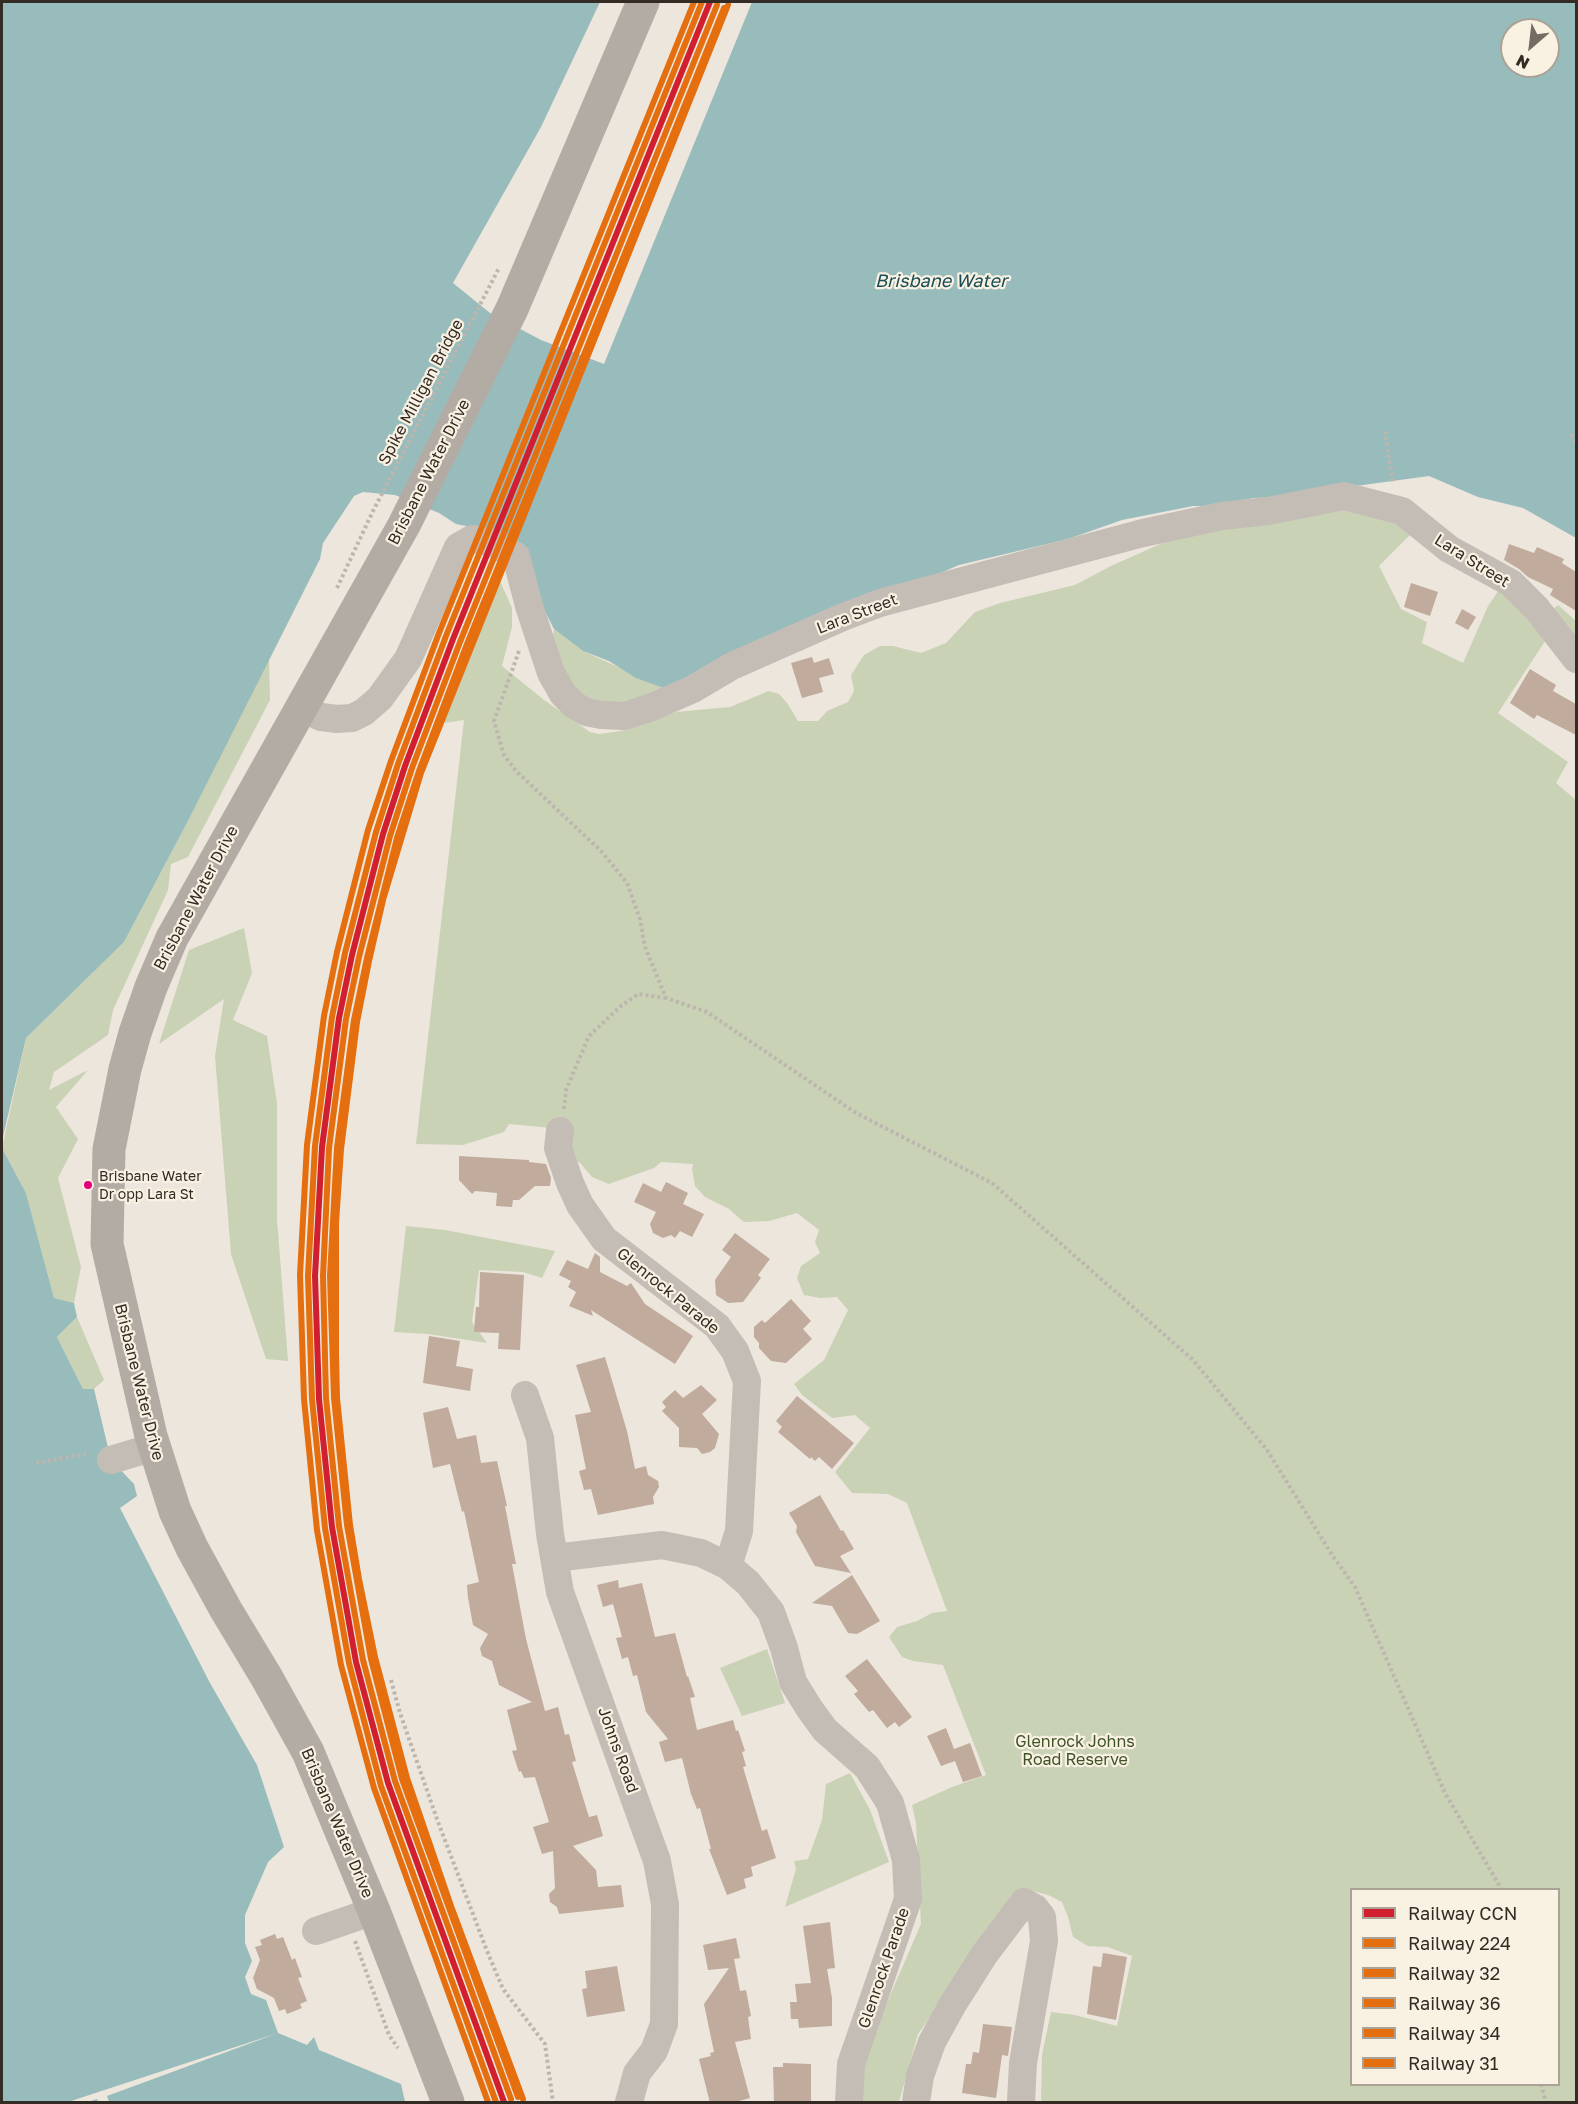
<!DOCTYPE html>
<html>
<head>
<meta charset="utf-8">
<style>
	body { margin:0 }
	#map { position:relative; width:1578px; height:2104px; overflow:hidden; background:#ece6dc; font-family:"Golos Text",sans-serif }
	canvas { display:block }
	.frame { position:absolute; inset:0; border:3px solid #342b25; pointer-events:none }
	.legend { position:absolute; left:1350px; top:1888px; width:210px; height:198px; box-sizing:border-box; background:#f9f1e2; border:2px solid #aaa296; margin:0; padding:8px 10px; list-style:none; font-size:18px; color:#342b25 }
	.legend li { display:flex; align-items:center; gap:12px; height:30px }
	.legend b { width:30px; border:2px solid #aaa296 }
	.north { position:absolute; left:1500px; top:18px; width:60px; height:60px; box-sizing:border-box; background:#f9f1e2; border:2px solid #aaa296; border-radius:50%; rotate:208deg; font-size:16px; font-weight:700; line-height:24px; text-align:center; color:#342b25 }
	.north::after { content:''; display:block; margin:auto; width:21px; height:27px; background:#746c65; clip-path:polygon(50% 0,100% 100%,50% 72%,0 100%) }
</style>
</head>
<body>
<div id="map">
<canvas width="1578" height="2104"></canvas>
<div class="frame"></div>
<ul class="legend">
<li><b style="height:8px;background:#d11f2f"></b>Railway CCN</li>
<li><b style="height:8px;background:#e56e0f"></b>Railway 224</li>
<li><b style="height:8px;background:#e56e0f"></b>Railway 32</li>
<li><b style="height:8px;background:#e56e0f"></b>Railway 36</li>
<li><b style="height:8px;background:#e56e0f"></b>Railway 34</li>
<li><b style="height:8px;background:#e56e0f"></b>Railway 31</li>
</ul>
<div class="north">N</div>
</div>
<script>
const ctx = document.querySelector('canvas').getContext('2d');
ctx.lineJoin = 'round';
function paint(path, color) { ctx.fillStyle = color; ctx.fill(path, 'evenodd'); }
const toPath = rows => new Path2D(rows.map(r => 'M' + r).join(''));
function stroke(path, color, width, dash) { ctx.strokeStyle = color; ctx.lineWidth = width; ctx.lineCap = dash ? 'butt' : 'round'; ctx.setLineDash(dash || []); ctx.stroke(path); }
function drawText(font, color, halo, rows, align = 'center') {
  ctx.font = font + ' "Golos Text",sans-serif'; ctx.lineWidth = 4.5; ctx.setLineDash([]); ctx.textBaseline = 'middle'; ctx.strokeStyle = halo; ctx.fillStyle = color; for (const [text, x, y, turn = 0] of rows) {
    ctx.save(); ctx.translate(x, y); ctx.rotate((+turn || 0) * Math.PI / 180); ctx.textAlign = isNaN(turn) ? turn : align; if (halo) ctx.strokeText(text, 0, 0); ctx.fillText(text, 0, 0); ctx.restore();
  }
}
const green = toPath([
	[1343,505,1396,517,1413,532,1379,566,1401,609,1427,622,1422,643,1463,663,1488,606,1503,584,1549,635,1498,713,1568,762,1556,783,1576,800,1576,2102,1041,2102,1042,2055,1051,2012,1075,2015,1117,2026,1132,1956,1108,1947,1088,1946,1073,1937,1068,1917,1062,1902,1048,1895,1033,1891,961,1975,918,2034,899,2102,854,2102,859,2067,921,1924,916,1823,912,1805,952,1787,986,1775,943,1665,913,1661,902,1657,889,1637,897,1627,917,1621,932,1613,947,1611,907,1503,888,1494,852,1493,835,1472,870,1428,855,1415,832,1418,802,1395,794,1384,824,1360,848,1310,837,1297,820,1298,804,1295,797,1278,801,1266,820,1253,815,1242,819,1230,797,1213,769,1221,744,1222,729,1209,705,1197,695,1186,692,1169,693,1164,661,1162,654,1168,609,1184,592,1177,580,1163,569,1157,552,1128,509,1124,504,1132,463,1145,416,1144,464,720,444,723,500,581,512,608,512,627,502,666,544,700,590,732,599,734,614,732,630,729,676,712,730,707,769,691,779,694,787,703,798,721,818,721,827,711,848,702,854,691,851,675,864,655,880,646,893,646,921,653,946,643,975,612,1000,603,1075,585,1111,566,1167,541],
	[1352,1890,1558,1890,1558,2084,1352,2084],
	[1558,605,1576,621,1576,649,1548,614],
	[554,629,583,651,669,690,618,708,571,693,553,635],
	[269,658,270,700,188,857,171,864,168,890,113,1010,108,1035,54,1072,49,1090,88,1070,56,1107,78,1139,58,1178,81,1267,74,1303,54,1298,26,1193,2,1148,26,1038,124,942,189,819],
	[244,928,252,973,233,1020,267,1036,277,1103,277,1219,288,1361,266,1359,231,1254,215,1056,224,999,159,1044,189,950],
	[406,1226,445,1230,555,1251,542,1278,523,1272,479,1270,472,1322,487,1343,428,1334,394,1332],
	[77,1317,104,1380,94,1389,83,1389,57,1337],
	[767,1649,785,1703,742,1716,720,1668],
	[850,1773,870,1810,889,1862,785,1907,796,1869,794,1861,808,1859,822,1820,826,1784]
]);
const water = toPath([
	[2,2,600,2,541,127,453,283,490,313,541,340,604,364,752,2,1576,2,1576,538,1523,508,1478,497,1429,476,1275,497,1254,498,1208,506,1193,506,1122,520,1068,539,959,565,669,690,636,678,609,661,583,651,554,629,537,596,486,530,456,524,439,513,395,495,363,492,354,496,323,543,320,559,189,819,124,942,26,1038,2,1141],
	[1512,30,1548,30,1548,66,1512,66],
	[2,1148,26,1193,54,1298,74,1303,77,1317,57,1337,83,1389,94,1389,111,1460,134,1484,137,1496,120,1508,210,1683,257,1765,284,1847,268,1862,245,1915,245,1943,252,1961,245,1977,251,1994,266,2000,278,2033,307,2045,314,2037,319,2050,401,2084,405,2102,2,2102]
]);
const pier = toPath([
	[278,2033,107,2096,109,2102,98,2102,97,2099,88,2102,68,2102]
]);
const building = toPath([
	[1509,544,1534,553,1537,547,1564,559,1562,563,1576,572,1576,611,1550,595,1553,589,1528,577,1519,569,1504,560],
	[1411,583,1438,592,1430,616,1404,607],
	[1462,609,1476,617,1468,630,1455,623],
	[812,657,814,663,829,658,834,674,819,678,823,692,802,698,791,663],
	[1530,669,1556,685,1553,691,1576,704,1576,735,1537,715,1534,719,1510,703],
	[459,1156,529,1160,529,1162,546,1164,551,1178,550,1186,535,1186,519,1200,513,1200,512,1207,496,1206,497,1193,475,1191,472,1194,459,1180],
	[666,1182,688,1193,683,1204,704,1214,692,1237,680,1231,675,1238,671,1235,663,1238,653,1233,650,1224,656,1212,634,1202,643,1183,661,1192],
	[735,1233,770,1259,758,1275,761,1278,743,1302,728,1303,716,1295,715,1280,731,1257,722,1250],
	[595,1253,600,1257,600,1272,627,1286,631,1283,645,1304,693,1336,675,1364,591,1310,593,1316,569,1306,576,1292,568,1287,571,1281,559,1275,567,1260,588,1269],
	[480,1272,524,1275,520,1350,498,1349,499,1333,474,1332,476,1307,479,1307],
	[791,1299,811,1321,803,1329,812,1339,786,1363,771,1361,759,1348,759,1343,754,1337,754,1327,762,1320,765,1323],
	[429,1336,460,1341,456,1366,473,1369,470,1391,423,1383],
	[605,1357,627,1431,635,1469,646,1466,648,1475,658,1481,659,1487,653,1497,654,1504,598,1515,591,1489,584,1490,579,1471,586,1469,575,1415,591,1412,576,1365],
	[701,1385,717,1400,702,1414,719,1434,715,1448,710,1452,702,1454,697,1448,679,1447,679,1428,662,1411,666,1407,662,1402,675,1390,683,1398],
	[797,1396,854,1443,832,1469,819,1457,815,1461,811,1457,810,1459,778,1432,782,1427,776,1421],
	[448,1407,457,1439,476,1435,481,1463,497,1461,507,1506,505,1506,516,1564,512,1564,526,1639,545,1711,558,1707,565,1735,569,1734,576,1761,572,1762,589,1817,597,1815,603,1836,573,1846,596,1870,598,1887,621,1885,624,1907,559,1914,557,1907,550,1902,549,1894,555,1888,553,1851,542,1854,533,1827,549,1822,535,1777,524,1778,521,1771,519,1772,512,1751,517,1750,507,1710,532,1702,499,1685,492,1661,482,1656,480,1648,488,1634,473,1625,468,1598,467,1585,479,1582,464,1511,462,1512,450,1464,433,1468,423,1413],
	[820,1495,841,1531,843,1530,854,1549,840,1556,851,1573,815,1566,796,1532,797,1526,789,1513],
	[852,1575,880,1621,857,1634,848,1633,832,1606,812,1603],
	[618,1580,619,1588,642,1583,655,1637,675,1633,687,1677,688,1676,695,1697,690,1698,697,1730,733,1720,736,1731,738,1730,745,1751,742,1752,746,1766,743,1767,762,1831,767,1829,776,1858,751,1867,753,1876,744,1879,746,1888,727,1895,709,1849,711,1849,700,1808,697,1809,691,1794,682,1758,665,1762,659,1742,668,1739,646,1712,637,1675,633,1676,628,1657,622,1659,616,1638,622,1637,613,1604,603,1607,597,1585],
	[867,1659,912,1717,899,1727,895,1722,887,1728,873,1710,869,1712,854,1694,858,1691,845,1676],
	[946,1728,954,1749,970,1743,982,1776,963,1782,955,1761,941,1766,927,1736],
	[830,1922,835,1968,827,1969,832,1998,832,2026,799,2028,798,2019,791,2019,790,2002,797,2002,795,1984,811,1983,803,1926],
	[275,1934,277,1939,283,1937,292,1960,295,1958,302,1977,298,1978,307,2001,300,2004,302,2008,287,2014,285,2009,279,2011,274,1998,257,1989,253,1978,260,1960,255,1947,262,1945,260,1940],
	[736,1938,740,1958,734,1959,740,1991,746,1990,751,2016,748,2017,751,2039,735,2042,750,2098,732,2103,710,2103,699,2059,711,2056,710,2053,714,2052,704,2004,729,1968,708,1970,703,1945],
	[1103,1953,1127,1957,1116,2020,1087,2014,1093,1966,1101,1967],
	[617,1966,625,2011,587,2017,582,1989,587,1988,585,1971],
	[983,2024,1012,2027,1008,2056,1002,2055,996,2098,962,2093,966,2064,971,2064,973,2052,979,2053],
	[783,2063,811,2064,811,2103,774,2103,773,2067,783,2067]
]);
const path = toPath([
	[1385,431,1393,482],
	[1571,434,1576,443],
	[337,588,373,511,499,268],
	[519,651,494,721,504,755,516,771,602,852,627,883,640,919,645,947,666,998,707,1012,856,1113,992,1183,1193,1360,1267,1450,1332,1555,1355,1587,1445,1793,1502,1890],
	[564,1109,566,1090,589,1036,621,1006,638,994,666,998],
	[36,1463,90,1453],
	[391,1680,400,1713,438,1822,487,1951,503,1989,545,2044,553,2102],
	[355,1941,389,2035,398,2048],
	[1541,2084,1546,2102]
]);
const minor = toPath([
	[300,707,321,717,337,719,352,718,364,712,380,698,408,659,458,547,472,539,493,543,516,556,529,606,551,673,563,694,574,705,586,712,601,715,625,716,652,707,693,689,732,666,843,617,880,603,1143,533,1222,516,1268,511,1344,496,1402,511,1449,549,1511,583,1537,609,1576,659],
	[560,1131,558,1148,570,1183,580,1205,604,1239,717,1326,735,1351,747,1381,739,1531,728,1566],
	[525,1395,540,1438,550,1534,560,1592,657,1861,665,1904,664,2024,654,2051,637,2073,629,2102],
	[111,1460,154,1447],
	[555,1558,662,1545,701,1553,728,1566,748,1583,771,1612,784,1648,793,1682,809,1708,825,1730,867,1767,890,1803,906,1860,908,1899,851,2064,849,2102],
	[316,1931,374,1911],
	[916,2102,920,2076,932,2042,953,2004,984,1955,1024,1902,1035,1908,1042,1917,1044,1941,1023,2063,1021,2102]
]);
const major = toPath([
	[448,2102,374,1911,308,1752,267,1678,226,1610,192,1548,175,1511,151,1436,107,1244,109,1149,125,1069,135,1033,151,987,172,938,404,525,512,309,643,2]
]);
const rail1 = toPath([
	[504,2102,388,1783,356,1662,332,1527,319,1399,315,1276,322,1147,339,1018,352,955,383,834,405,766,453,639,710,2]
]);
const rail2 = toPath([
	[511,2099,395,1781,363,1660,339,1526,326,1398,323,1276,329,1148,346,1019,359,957,390,836,412,768,460,642,717,5]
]);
const rail3 = toPath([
	[496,2102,381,1786,349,1663,325,1528,312,1399,308,1276,315,1146,332,1017,345,953,376,832,398,764,446,636,702,2]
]);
const rail4 = toPath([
	[518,2097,402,1779,371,1659,347,1525,334,1398,330,1276,337,1148,354,1020,367,958,397,838,419,771,467,644,724,8]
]);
const rail5 = toPath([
	[488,2102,374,1788,341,1665,317,1530,304,1399,300,1275,307,1145,324,1016,337,952,368,830,391,761,439,633,694,2]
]);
const rail6 = toPath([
	[523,2099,451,1906,407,1778,375,1657,359,1579,350,1525,337,1398,336,1354,336,1223,341,1149,357,1022,369,961,383,900,421,773,728,5]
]);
const markers = [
	[88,1185,5,"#e5007d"]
];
const busNames = [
	["Brisbane Water",99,1177],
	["Dr opp Lara St",99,1195]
];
const streetNames = [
	["Spike Milligan Bridge",421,392,-62],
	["Brisbane Water Drive",429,472,-63],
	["Lara Street",1472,561,32],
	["Lara Street",857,614,-21],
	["Brisbane Water Drive",196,898,-62],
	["Glenrock Parade",668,1291,39],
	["Brisbane Water Drive",139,1382,76],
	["Johns Road",618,1750,70],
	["Brisbane Water Drive",337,1823,67],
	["Glenrock Parade",884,1968,-71]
];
const parkNames = [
	["Glenrock Johns",1075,1742],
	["Road Reserve",1075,1760]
];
const waterNames = [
	["Brisbane Water",941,281]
];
paint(green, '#cad2b6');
paint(water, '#98bbbc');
paint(pier, '#ece6dc');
paint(building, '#c0ab9d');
stroke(path, '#bdb6ae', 4, [3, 3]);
stroke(minor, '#c4bdb6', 28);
stroke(major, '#b3aca5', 33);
stroke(rail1, '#d11f2f', 6);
stroke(rail2, '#e56e0f', 6);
stroke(rail3, '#e56e0f', 6);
stroke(rail4, '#e56e0f', 6);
stroke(rail5, '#e56e0f', 6);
stroke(rail6, '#e56e0f', 6);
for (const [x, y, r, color] of markers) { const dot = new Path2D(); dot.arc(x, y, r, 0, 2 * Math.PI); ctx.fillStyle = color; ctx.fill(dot); stroke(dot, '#f9f1e2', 2); }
drawText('14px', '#342b25', '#f9f1e2', busNames, 'left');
drawText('16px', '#342b25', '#f9f1e2', streetNames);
drawText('16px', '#3f5328', '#f9f1e2', parkNames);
drawText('italic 18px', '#194d56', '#f9f1e2', waterNames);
</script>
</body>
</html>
